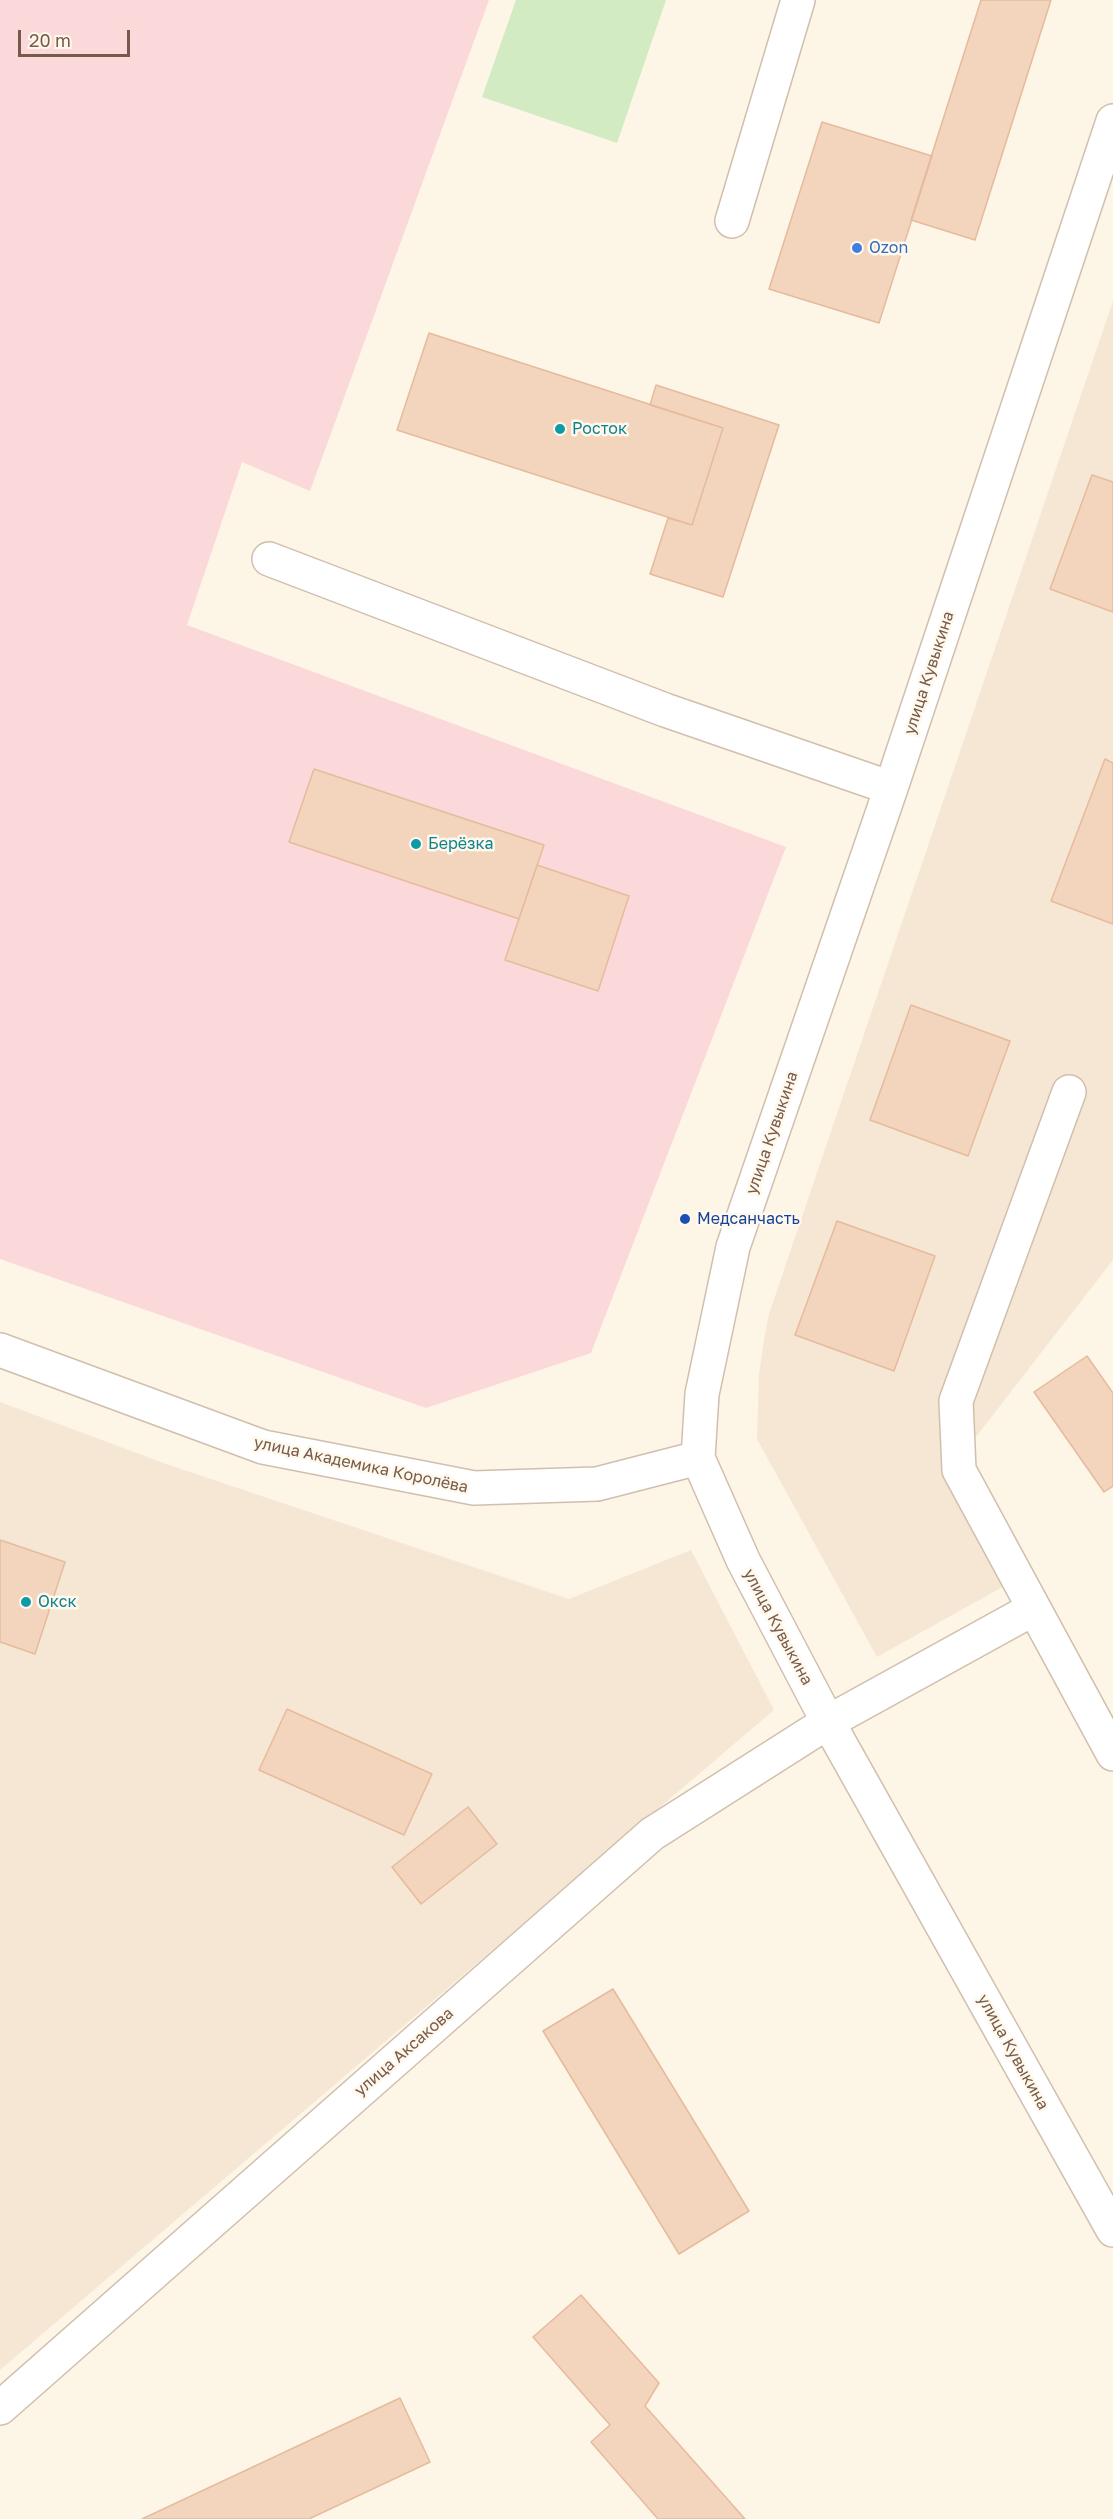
<!DOCTYPE html>
<html>
<head>
<meta charset="utf-8">
<style>
	body { margin:0 }
	#map { position:relative; width:1113px; height:2519px; overflow:hidden; background:#fdf5e6; font-family:"Golos Text",sans-serif }
	canvas { display:block }
	.scale { position:absolute; left:18px; top:30px; width:112px; height:27px; box-sizing:border-box; border:3px solid #775b4a; border-top:0; padding-left:8px; font-size:18px; line-height:21px; white-space:nowrap; color:#775b4a; -webkit-text-stroke:4px #fff8ec; paint-order:stroke }
</style>
</head>
<body>
<div id="map">
<canvas width="1113" height="2519"></canvas>
<div class="scale">20 m</div>
</div>
<script>
const ctx = document.querySelector('canvas').getContext('2d');
ctx.lineJoin = 'round';
function paint(path, color) { ctx.fillStyle = color; ctx.fill(path, 'evenodd'); }
const toPath = rows => new Path2D(rows.map(r => 'M' + r).join(''));
function stroke(path, color, width, dash) { ctx.strokeStyle = color; ctx.lineWidth = width; ctx.lineCap = dash ? 'butt' : 'round'; ctx.setLineDash(dash || []); ctx.stroke(path); }
function drawText(font, color, halo, rows, align = 'center') {
  ctx.font = font + ' "Golos Text",sans-serif'; ctx.lineWidth = 5; ctx.setLineDash([]); ctx.textBaseline = 'middle'; ctx.strokeStyle = halo; ctx.fillStyle = color; for (const [text, x, y, turn = 0] of rows) {
    ctx.save(); ctx.translate(x, y); ctx.rotate((+turn || 0) * Math.PI / 180); ctx.textAlign = isNaN(turn) ? turn : align; if (halo) ctx.strokeText(text, 0, 0); ctx.fillText(text, 0, 0); ctx.restore();
  }
}
const residential = toPath([
	[1113,301,1113,1260,958,1460,1022,1576,877,1657,757,1439,759,1374,764,1340,769,1314],
	[0,1402,166,1464,569,1599,691,1550,774,1710,0,2370]
]);
const medical = toPath([
	[0,0,489,0,310,491,242,462,187,625,786,847,591,1353,426,1408,0,1259]
]);
const green = toPath([
	[516,0,666,0,617,143,482,97]
]);
const building = toPath([
	[981,0,1051,0,975,240,911,220,981,0],
	[822,122,932,156,879,323,769,289,822,122],
	[429,333,723,428,692,525,397,430,429,333],
	[656,385,779,425,723,597,650,574,668,518,692,525,723,428,650,405,656,385],
	[1092,475,1113,482,1113,612,1050,589,1092,475],
	[1105,759,1113,763,1113,924,1051,901,1105,759],
	[314,769,544,845,519,919,289,842,314,769],
	[537,865,629,896,598,991,505,960,537,865],
	[911,1005,1010,1041,968,1156,870,1120,911,1005],
	[837,1221,935,1256,894,1371,795,1335,837,1221],
	[1087,1356,1113,1393,1113,1486,1104,1492,1034,1392,1087,1356],
	[0,1540,65,1562,35,1654,0,1642,0,1540],
	[287,1709,432,1774,404,1835,259,1770,287,1709],
	[468,1807,497,1844,421,1904,392,1867,468,1807],
	[613,1989,749,2211,679,2254,543,2031,613,1989],
	[581,2295,659,2383,645,2406,745,2519,658,2519,591,2442,610,2425,533,2337,581,2295],
	[400,2398,430,2462,309,2519,142,2519,400,2398]
]);
const minor = toPath([
	[1113,121,891,788,733,1247,702,1394,698,1458,743,1560,828,1722,1113,2230],
	[732,221,798,0],
	[269,559,665,710,891,788],
	[1069,1092,956,1401,959,1470,1113,1754],
	[0,1350,263,1447,474,1488,597,1484,698,1458],
	[0,2408,652,1834,828,1722,1033,1609]
]);
const markers = [
	[857,248,6,"#3f7fe0"],
	[560,429,6,"#0f9aa8"],
	[416,844,6,"#0f9aa8"],
	[685,1219,6,"#1a4fb4"],
	[26,1602,6,"#0f9aa8"]
];
const shopNames = [
	["Ozon",869,248]
];
const cultureNames = [
	["Росток",572,429],
	["Берёзка",428,844],
	["Окск",38,1602]
];
const streetNames = [
	["улица Кувыкина",929,673,-72],
	["улица Кувыкина",772,1133,-71],
	["улица Академика Королёва",361,1465,12],
	["улица Кувыкина",778,1627,62],
	["улица Аксакова",404,2052,-41],
	["улица Кувыкина",1013,2052,61]
];
const transitNames = [
	["Медсанчасть",697,1219]
];
paint(residential, '#f5e7d4');
paint(medical, '#fbd9db');
paint(green, '#d2ebc3');
paint(building, '#f3d4bd');
stroke(building, '#e6bb9d', 1.5);
stroke(minor, '#d1bfae', 36);
stroke(minor, '#fff', 33);
for (const [x, y, r, color] of markers) { const dot = new Path2D(); dot.arc(x, y, r, 0, 2 * Math.PI); ctx.fillStyle = color; ctx.fill(dot); stroke(dot, '#fff8ec', 2); }
drawText('16px', '#366cbe', '#fff8ec', shopNames, 'left');
drawText('16px', '#0d838f', '#fff8ec', cultureNames, 'left');
drawText('16px', '#775b4a', '#fff8ec', streetNames);
drawText('16px', '#164399', '#fff8ec', transitNames, 'left');
</script>
</body>
</html>
